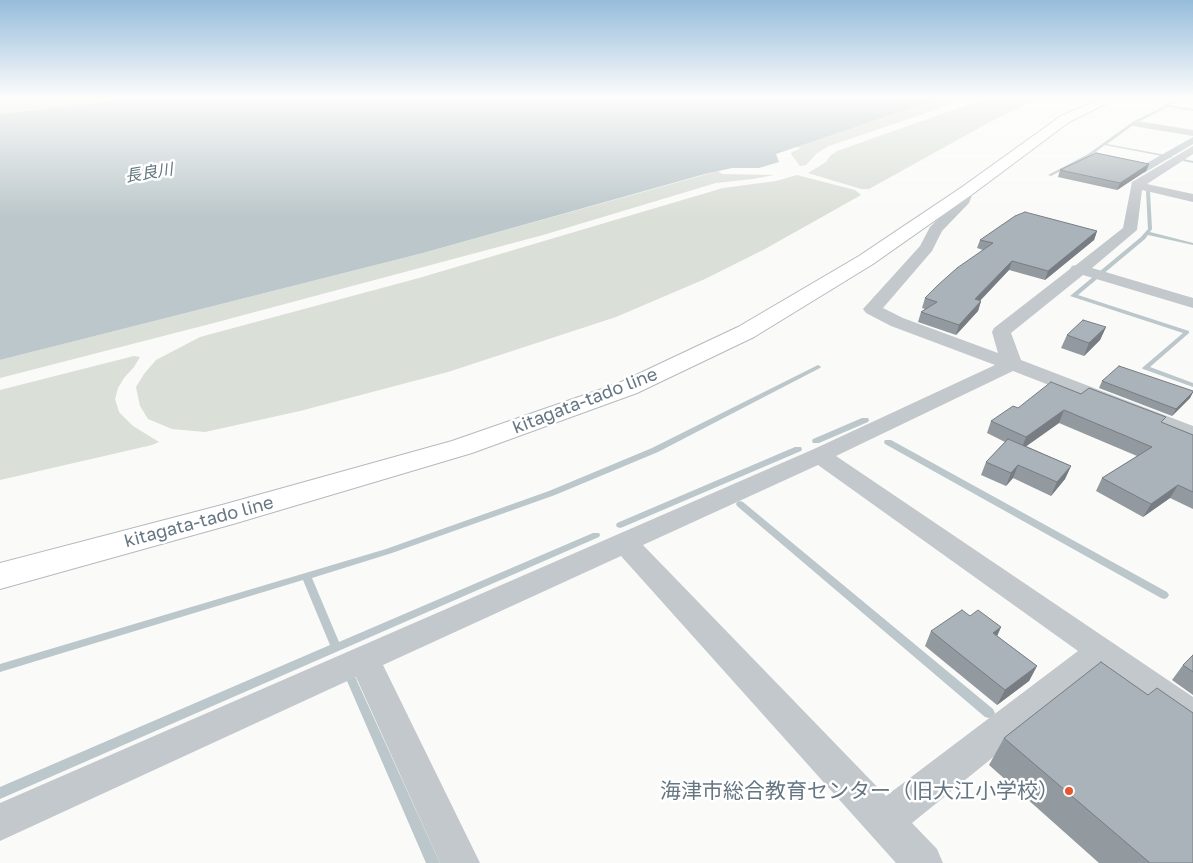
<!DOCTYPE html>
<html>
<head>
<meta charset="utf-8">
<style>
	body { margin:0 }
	canvas { display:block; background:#fafaf8 }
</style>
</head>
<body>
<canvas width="1193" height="863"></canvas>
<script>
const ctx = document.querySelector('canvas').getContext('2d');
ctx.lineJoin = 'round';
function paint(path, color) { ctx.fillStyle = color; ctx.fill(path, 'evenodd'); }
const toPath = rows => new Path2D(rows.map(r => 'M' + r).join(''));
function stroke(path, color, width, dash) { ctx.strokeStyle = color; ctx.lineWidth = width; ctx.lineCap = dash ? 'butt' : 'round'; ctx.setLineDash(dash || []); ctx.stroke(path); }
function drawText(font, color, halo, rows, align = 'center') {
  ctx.font = font + ' "Golos Text","Noto Sans JP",sans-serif'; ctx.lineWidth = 5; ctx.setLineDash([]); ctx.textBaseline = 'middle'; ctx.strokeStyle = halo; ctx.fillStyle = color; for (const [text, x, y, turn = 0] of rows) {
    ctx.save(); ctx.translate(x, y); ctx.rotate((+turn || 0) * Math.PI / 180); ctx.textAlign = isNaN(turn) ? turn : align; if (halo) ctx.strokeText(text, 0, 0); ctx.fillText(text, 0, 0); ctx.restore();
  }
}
const green = toPath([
	[11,97,144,97,0,114,0,98],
	[944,97,973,97,829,146,817,153,806,165,800,166,791,154,792,152,801,148,796,147],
	[990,97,1042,97,997,118,869,189,861,189,808,173,826,162,830,156,837,151],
	[718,171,722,174,774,175,753,179,716,183,543,235,210,324,0,378,0,360,423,253],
	[797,175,855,190,861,195,765,249,705,279,616,317,448,372,300,411,205,432,172,429,148,419,140,406,136,387,144,374,156,360,200,337,419,278,723,188,776,181],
	[134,356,140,357,134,367,124,378,118,388,115,399,119,412,133,426,159,442,152,445,0,480,0,390]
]);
const water = toPath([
	[144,97,944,97,776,154,779,162,759,168,732,168,705,174,423,253,0,360,0,114],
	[1193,137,1193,144,1144,173,1133,171]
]);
const stream = toPath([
	[1183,97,1187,97,1171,105,1193,109,1193,111,1168,107,1136,123,1107,144,1171,156,1172,158,1105,145,1090,156,1051,176,1048,175,1088,154,1134,121,1165,106,1164,104,1168,105,1183,97],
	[1184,159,1193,161,1193,163,1183,161,1184,159],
	[1148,190,1150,191,1152,229,1150,232,1193,243,1193,245,1148,235,1145,239,1078,295,1189,331,1189,333,1150,367,1193,383,1193,387,1143,369,1142,368,1183,333,1070,296,1141,237,1148,229,1146,191,1148,190],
	[818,365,820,366,821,367,820,368,658,452,555,495,392,553,312,578,339,642,593,533,599,533,600,535,599,537,0,799,0,787,330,645,303,580,0,672,0,664,386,549,549,491,652,448,818,365],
	[862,418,868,418,869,420,868,422,819,443,813,443,812,441,813,439,862,418],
	[885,440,891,440,1167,592,1169,595,1167,598,1164,599,1161,598,885,444,884,442,885,440],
	[795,447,801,447,802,449,801,451,623,527,620,528,617,527,616,525,617,523,795,447],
	[740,501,743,502,993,709,995,713,993,717,989,718,985,717,737,506,736,504,737,502,740,501],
	[352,676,356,678,357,681,440,863,426,863,347,681,348,678,352,676]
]);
const minor = toPath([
	[1137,121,1193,130,1193,136,1133,126,1133,122,1137,121],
	[1193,146,1193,154,1147,184,1193,194,1193,202,1142,190,1137,230,1092,268,1193,298,1193,308,1083,275,1011,333,1021,360,1193,426,1193,441,1013,371,836,456,1193,697,1193,731,1181,727,1102,669,912,823,937,849,943,863,896,863,621,556,383,665,480,863,440,863,356,677,0,841,0,803,814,449,995,365,891,326,866,313,863,309,920,246,930,227,958,199,963,187,973,187,974,190,969,203,942,231,932,251,883,308,903,318,998,353,992,332,994,328,1070,269,1072,266,1076,265,1123,228,1132,182,1193,146],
	[818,465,1078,651,886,796,643,545,818,465]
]);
const primary = toPath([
	[1105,97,1119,97,1069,122,974,193,873,264,754,337,637,393,472,453,233,524,0,589,0,563,222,505,452,441,619,383,738,327,859,256,962,187,1061,116,1105,97]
]);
const wall = toPath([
	[1149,164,1146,171,1117,190,1058,177,1060,170],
	[1097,231,1094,240,1045,280,1009,270,980,301,981,301,978,311,956,335,918,322,921,312,925,309,922,308,925,298,983,250,977,248,980,240],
	[1106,327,1100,340,1084,356,1061,348,1067,335],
	[1102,381,1193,392,1190,398,1172,416,1099,388],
	[1081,394,1163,423,1193,435,1193,509,1170,498,1143,517,1096,491,1102,478,1137,456,1059,423,1026,446,1071,466,1065,479,1051,496,1013,478,1006,486,981,475,986,462,1005,442,987,433,991,421,1018,408],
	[970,616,1001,627,997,636,1037,666,1029,681,997,705,925,646,931,631],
	[1193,655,1193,695,1172,680,1183,665],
	[1148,695,1193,863,1099,863,989,765,1004,738]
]);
const shadedWall = toPath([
	[1149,164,1146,171,1117,190,1120,183],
	[1097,231,1094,240,1045,280,1048,271],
	[1012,261,1009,270,972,309,975,299],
	[981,301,978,311,956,335,959,325],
	[1106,327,1100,340,1084,356,1089,343],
	[1193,392,1190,398,1172,416,1176,409],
	[1064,410,1059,423,1021,450,1026,437],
	[1018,465,1013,478,1006,486,1011,473],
	[1071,466,1065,479,1051,496,1057,482],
	[1178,485,1170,498,1143,517,1151,504],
	[1001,627,994,643,993,633],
	[1037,666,1029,681,997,705,1005,690]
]);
const building = toPath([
	[1096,153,1149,164,1120,183,1060,170,1096,153],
	[1025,212,1097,231,1048,271,1012,261,975,299,981,301,959,325,921,312,937,302,925,298,938,285,957,268,993,243,980,240,1015,216,1025,212],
	[1083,320,1106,327,1089,343,1067,335,1083,320],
	[1119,366,1193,391,1193,392,1176,409,1102,381,1119,366],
	[1051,382,1081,394,1089,388,1166,417,1161,422,1193,435,1193,492,1178,485,1151,504,1102,478,1152,447,1064,410,1026,437,991,421,1013,406,1018,408,1051,382],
	[1008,439,1071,466,1057,482,1018,465,1011,473,986,462,1008,439],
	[962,610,970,616,978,610,1001,627,993,633,1037,666,1005,690,931,631,962,610],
	[1193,655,1193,672,1183,665,1193,655],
	[1101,662,1148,695,1157,688,1193,713,1193,863,1150,863,1004,738,1101,662]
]);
const markers = [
	[1069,791,5,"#e4572e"]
];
const farWaternames = [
	["長良川",149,173,-9]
];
const streetNames = [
	["kitagata-tado line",585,401,-21],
	["kitagata-tado line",199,522,-15]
];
const nearPoinames = [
	["海津市総合教育センター（旧大江小学校）",1059,791]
];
paint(green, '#dadfd7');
paint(water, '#bbc7cb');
paint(stream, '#bbc7cb');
stroke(primary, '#b5babe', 2);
paint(minor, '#c3c8cc');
paint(primary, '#fff');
paint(wall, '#929a9f');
paint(shadedWall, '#777d82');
paint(building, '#aab3b9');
stroke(building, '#777d82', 1);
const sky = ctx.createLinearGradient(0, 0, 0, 217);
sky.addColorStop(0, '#96bcdc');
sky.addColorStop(0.45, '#fdfdfc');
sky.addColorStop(1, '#fdfdfc00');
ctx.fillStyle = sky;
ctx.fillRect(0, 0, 1193, 217);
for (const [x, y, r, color] of markers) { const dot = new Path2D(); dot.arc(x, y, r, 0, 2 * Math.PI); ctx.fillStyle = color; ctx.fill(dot); stroke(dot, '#fff', 2); }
drawText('italic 16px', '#60757c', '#fff', farWaternames);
drawText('18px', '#657683', '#fff', streetNames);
drawText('21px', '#657683', '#fff', nearPoinames, 'right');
</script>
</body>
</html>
